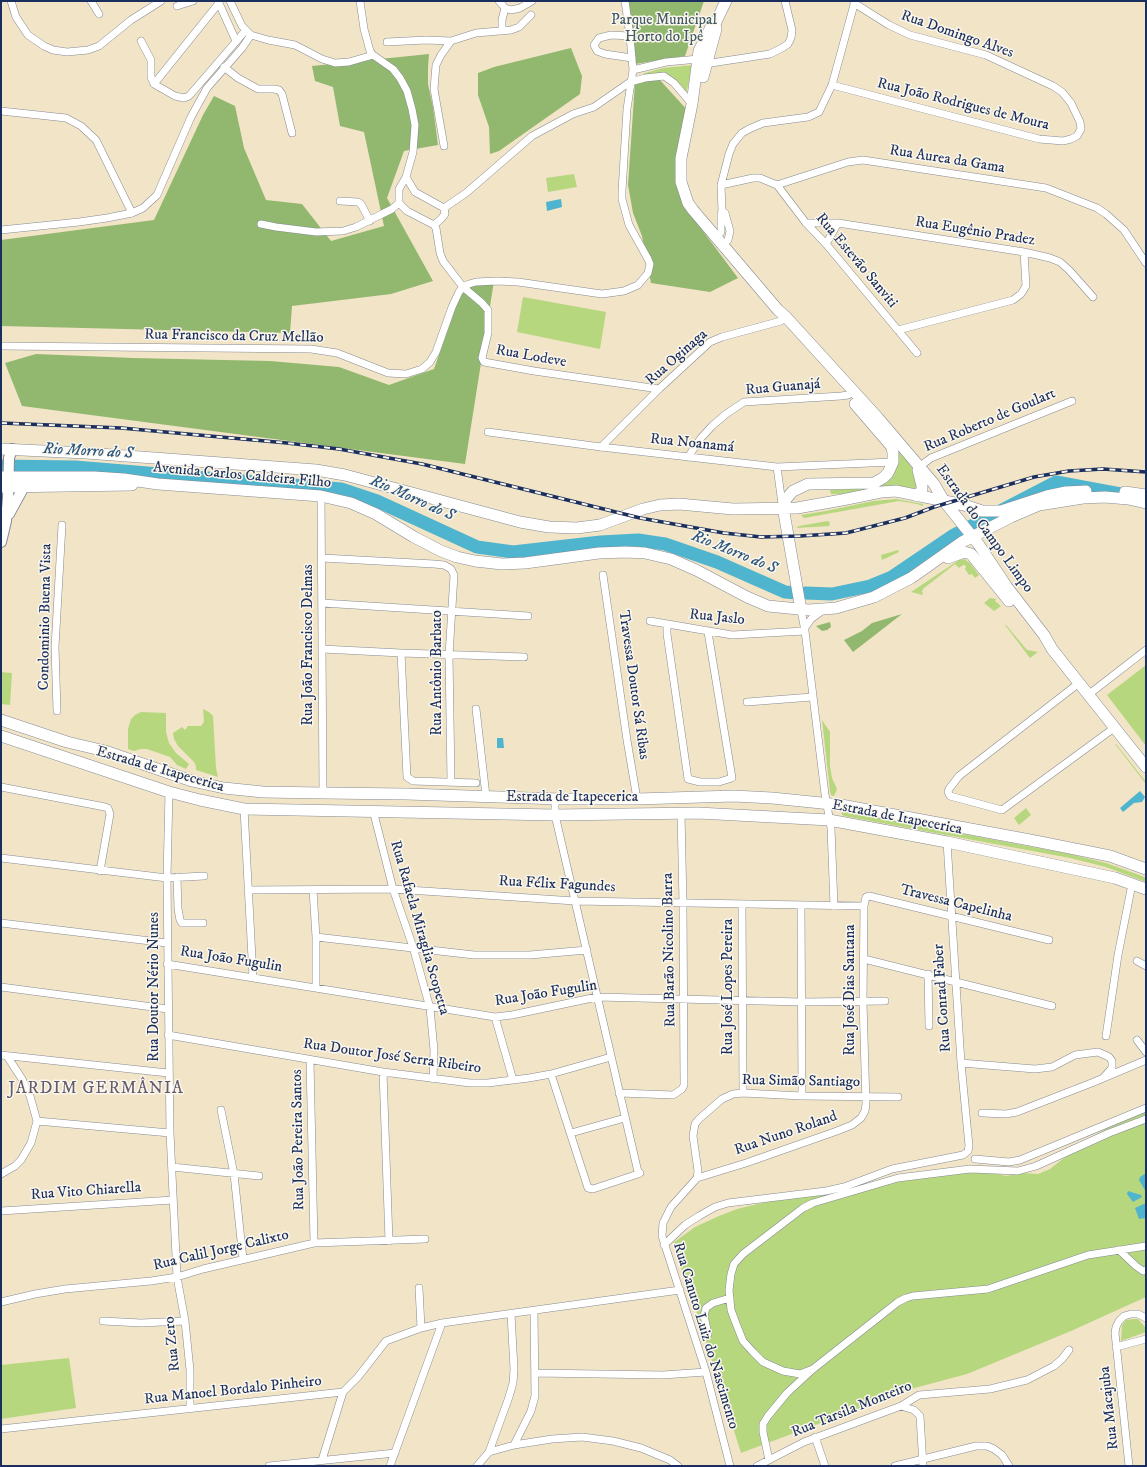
<!DOCTYPE html>
<html>
<head>
<meta charset="utf-8">
<style>
	body { margin:0 }
	#map { position:relative; width:1147px; height:1467px; overflow:hidden; background:#f1e4c7; font-family:"IM FELL DW Pica",serif }
	canvas { display:block }
	.frame { position:absolute; inset:0; border:2px solid #1b2f5e; pointer-events:none }
</style>
</head>
<body>
<div id="map">
<canvas width="1147" height="1467"></canvas>
<div class="frame"></div>
</div>
<script>
const ctx = document.querySelector('canvas').getContext('2d');
ctx.lineJoin = 'round';
function paint(path, color) { ctx.fillStyle = color; ctx.fill(path, 'evenodd'); }
const toPath = rows => new Path2D(rows.map(r => 'M' + r).join(''));
function stroke(path, color, width, dash) { ctx.strokeStyle = color; ctx.lineWidth = width; ctx.lineCap = dash ? 'butt' : 'round'; ctx.setLineDash(dash || []); ctx.stroke(path); }
function drawText(font, color, halo, rows, align = 'center') {
  ctx.font = font + ' "IM FELL DW Pica",serif'; ctx.lineWidth = 3; ctx.setLineDash([]); ctx.textBaseline = 'middle'; ctx.strokeStyle = halo; ctx.fillStyle = color; for (const [text, x, y, turn = 0] of rows) {
    ctx.save(); ctx.translate(x, y); ctx.rotate((+turn || 0) * Math.PI / 180); ctx.textAlign = isNaN(turn) ? turn : align; if (halo) ctx.strokeText(text, 0, 0); ctx.fillText(text, 0, 0); ctx.restore();
  }
}
const green = toPath([
	[693,65,686,94,671,78,642,74,663,68],
	[574,174,577,187,548,192,546,178],
	[523,297,606,312,600,349,517,332],
	[898,449,906,459,914,471,918,489,896,486,877,488,884,484,894,475,898,463],
	[874,488,844,494,831,494,830,490],
	[896,499,923,504,923,506,917,504,899,501,804,518,801,515,826,511,873,501],
	[828,521,830,523,829,526,796,528,799,526],
	[898,550,899,552,897,553,882,560,881,555],
	[964,559,970,563,979,575,975,578,972,574,969,575,965,569,966,567,965,565,963,565,959,568,955,564,924,588,922,591,923,595,911,592,959,560],
	[990,598,996,599,995,601,1001,606,994,611,984,603],
	[1005,625,1006,625,1027,650,1038,652,1030,658],
	[1146,665,1146,746,1107,695],
	[1,672,12,673,10,705,1,704],
	[203,709,209,712,213,716,216,768,218,777,196,770,196,766,194,762,178,746,174,739,173,733,182,727,185,730,188,726,201,726,204,722],
	[141,712,166,713,166,732,169,743,176,753,189,764,186,769,177,765,170,757,147,749,141,749,134,751,128,749,128,729,131,719,135,715],
	[822,720,830,732,830,766,832,778,837,789,834,796,831,795,830,791],
	[1115,744,1116,744,1146,782,1146,784],
	[1026,808,1031,815,1019,825,1014,818],
	[842,812,879,818,1070,854,1106,863,1142,876,1146,878,1146,882,1106,867,1070,858,844,816,842,815],
	[1146,1110,1146,1297,1071,1331,967,1374,911,1389,741,1453,691,1294,674,1249,673,1243,695,1227,719,1216,737,1209,766,1202,835,1193,893,1179,983,1170,1006,1176,1022,1173,1038,1174,1050,1169,1088,1139,1129,1116],
	[1134,1319,1138,1319,1146,1328,1146,1332,1121,1341,1122,1325,1126,1320],
	[69,1358,76,1408,1,1419,1,1365]
]);
const forest = toPath([
	[627,1,704,1,685,56,635,64],
	[571,48,582,76,580,94,499,151,490,154,489,127,478,95,478,73,494,67],
	[429,54,428,67,428,84,433,107,438,145,404,151,387,198,433,281,391,294,292,306,290,333,1,326,1,240,154,220,203,115,214,96,235,106,244,148,266,200,302,204,331,241,384,226,364,132,340,126,333,87,315,81,312,66],
	[659,79,688,111,682,203,738,278,710,292,651,283,642,236,633,213,628,185,635,83],
	[494,281,465,464,22,406,5,363,36,354,133,358,270,361,339,367,389,385,434,369,463,287],
	[902,614,853,652,844,640,862,631,872,623],
	[830,622,831,627,827,630,822,631,816,626]
]);
const water = toPath([
	[561,199,562,207,547,211,546,202],
	[497,738,503,738,504,748,497,748],
	[1140,791,1145,797,1142,802,1134,803,1123,812,1120,808],
	[1146,1173,1146,1192,1139,1180,1140,1177],
	[1128,1191,1141,1195,1142,1197,1133,1202,1127,1194],
	[1146,1203,1146,1218,1139,1219,1135,1208]
]);
const river = toPath([
	[1,466,75,467,341,489,377,501,477,547,513,552,601,542,638,540,665,544,717,562,785,592,797,593],
	[805,593,832,594,870,586,892,577,954,535,1056,482,1126,495]
]);
const minor = toPath([
	[11,1,16,17,28,35,44,46,53,50,67,52,88,50,99,46,131,20,161,1],
	[91,1,99,14],
	[218,1,236,41],
	[230,1,242,26,251,35,268,40,295,45,322,59,335,63,349,62,373,55],
	[499,1,505,8,511,10,520,8,532,1],
	[177,6,193,1],
	[502,31,502,20,505,8],
	[630,36,611,35,599,38,594,45,597,51,605,54,632,58],
	[141,41,151,60,151,77,154,84,175,96,184,98,189,96,246,30],
	[387,42,426,40,451,41],
	[706,62,711,63,770,54,782,48,788,44,791,38,792,30,785,1],
	[224,67,238,78,258,89,274,89,279,90,282,94,292,133],
	[633,70,666,62,699,59,700,61],
	[154,84,219,3],
	[832,85,1039,139,1063,141,1071,139,1077,136,1081,129,1080,122,1071,103,1062,92,1053,86,986,55,910,35,889,25,854,3],
	[1,111,66,118,81,126,96,140,132,213],
	[444,146,434,89,436,65,441,55,451,41,476,33,511,30,519,27,531,15],
	[406,177,415,192,444,208],
	[721,185,753,178,760,178,777,185,848,162,863,160,1046,188,1097,208,1106,214,1124,230,1146,263],
	[777,185,806,223,826,244,917,353],
	[340,201,358,202,361,204,370,221],
	[399,203,407,211,434,225],
	[722,211,725,213,730,231,728,240,723,245],
	[806,223,838,223,1024,252,1050,258,1060,262,1069,270,1093,297],
	[261,224,276,227,316,232,343,231,356,227,392,209,399,203,399,189,406,177,413,152,415,125,412,109,407,91,400,78,393,69,373,55,370,51,364,29,360,1],
	[1,230,79,222,107,218,132,213,143,208,157,195,191,117,207,88,242,48,251,35],
	[716,237,721,232,721,214,722,211,721,185,729,154,733,144,742,133,749,129,763,123,808,117,819,112,832,85,855,1],
	[826,244,838,223],
	[898,330,1013,300,1021,294,1026,286,1024,252],
	[1,346,311,349,337,353,388,373,406,374,422,369,430,362,436,352,452,307,459,292,463,287,469,284,476,282,497,281,518,282,602,294,624,291,638,285,648,273,650,264,648,259,629,225,622,199,622,191,627,109,633,70,630,36,625,1],
	[659,389,534,371,484,362,482,358,488,333,488,310,482,303,463,287,443,261,440,253,436,228,434,225,441,219,445,214,444,208,466,193,532,136,573,114,594,107,630,82,645,78,664,76,674,83,692,104],
	[488,432,601,447,777,467,893,462],
	[601,447,659,389,710,342,722,337,781,321,786,317],
	[688,457,701,438,712,426,726,414,744,402,841,396,848,395,853,392],
	[777,467,782,504],
	[919,467,931,458,1072,401],
	[321,496,323,793],
	[322,558,434,564,444,565,451,569,454,575,449,655,451,782],
	[603,575,627,740,637,799],
	[322,603,528,616],
	[801,610,805,631,825,794,831,828,834,906],
	[650,621,732,635,805,631],
	[667,624,667,634,688,779,700,782,719,782,732,778,708,632],
	[804,629,811,619,822,611],
	[322,649,401,653,524,657],
	[401,653,407,777,413,781,476,783],
	[1079,683,959,776,949,789,948,792,950,796,1002,810,1114,728],
	[1088,695,1146,650],
	[747,702,812,697],
	[476,709,486,796],
	[57,711,55,647,62,525],
	[1,787,105,807,108,808,110,814,100,871],
	[169,792,167,878,170,1133,177,1277,185,1321,190,1370,190,1408],
	[244,809,253,977],
	[373,810,393,889,413,947,430,1008,434,1050,433,1079],
	[1,858,167,878,204,876],
	[177,877,178,909,180,920,182,923,203,923],
	[248,890,393,889,575,901,864,906],
	[313,890,316,937,316,987],
	[742,904,743,1093],
	[801,906,802,1096],
	[1,923,167,943],
	[316,937,474,955,530,955,587,950],
	[864,959,1052,1006],
	[1137,961,1146,966],
	[167,964,495,1017,512,1015,597,997,802,1002,885,1001],
	[928,974,929,1026],
	[1,987,168,1009],
	[495,1017,513,1080],
	[168,1035,383,1072,470,1083,488,1083,529,1078,551,1074,611,1057],
	[1106,1036,1118,955,1132,884],
	[1137,1040,1146,1052],
	[1,1055,168,1073],
	[310,1060,314,1243],
	[961,1063,1035,1069,1052,1067,1075,1055,1098,1052,1109,1057,1112,1061,1112,1068,1103,1078],
	[383,1072,389,1241],
	[551,1074,588,1188,593,1189,638,1174,640,1173,638,1172,555,815,555,798],
	[619,1093,673,1095,682,1089,684,1085,683,903,681,814],
	[221,1110,234,1174,243,1259],
	[982,1113,1006,1114,1017,1112,1094,1082,1146,1060],
	[37,1121,170,1133],
	[571,1133,625,1118],
	[975,1159,1009,1162,1020,1160,1146,1108],
	[172,1167,259,1176],
	[1,1174,15,1166,21,1160,31,1143,37,1121,30,1096,22,1079,7,1056],
	[697,1178,746,1163,837,1131,852,1125,861,1118,865,1111,866,1104,863,1002,864,906,866,897,869,896,1049,940],
	[1,1211,173,1200],
	[664,1245,685,1225,699,1216,715,1207,728,1203,826,1191,844,1187,892,1169,963,1155,968,1151,969,1146,961,1063,947,842],
	[1119,1250,1136,1266,1143,1271,1146,1270],
	[419,1288,421,1328],
	[1,1302,35,1294,65,1289,151,1281,177,1277,203,1269,314,1243,425,1239],
	[103,1321,141,1323,185,1321],
	[708,1334,704,1316,706,1308,713,1303,730,1298],
	[1116,1347,1146,1339],
	[813,1369,800,1374,783,1371,763,1362,753,1352,743,1341,737,1326,731,1310,729,1290,731,1274,734,1264,743,1254,803,1208,813,1203,898,1178,970,1169,1018,1171,1036,1166,1109,1133,1146,1119],
	[535,1373,663,1375,706,1372],
	[901,1406,914,1410,920,1416,923,1466],
	[1,1429,343,1392,358,1377,386,1341,421,1328,442,1323,680,1290],
	[815,1437,825,1466],
	[514,1445,531,1411,535,1396,534,1311],
	[489,1452,514,1445,552,1439,582,1437,613,1441,641,1448,670,1460,678,1466],
	[322,1460,343,1392],
	[769,1460,763,1432,763,1424,768,1416,787,1393,813,1369,898,1302,906,1298,913,1296,988,1289,1088,1255,1146,1246],
	[269,1466,395,1453],
	[390,1466,442,1323],
	[477,1466,489,1452,509,1397,513,1383,514,1369,511,1314],
	[730,1466,706,1372,662,1236,663,1223,671,1207,697,1178,698,1171,693,1136,695,1124,699,1119,722,1099,733,1094,743,1093,802,1096,898,1097],
	[757,1466,804,1442,901,1406,919,1395,990,1389,1027,1380,1054,1366,1062,1359,1069,1350],
	[895,1466,976,1446,987,1446,994,1449,1002,1455,1009,1466],
	[1129,1466,1115,1333,1116,1327,1119,1321,1124,1316,1131,1314,1138,1314,1146,1318]
]);
const secondary = toPath([
	[9,514,27,481],
	[1,542,6,521,8,498,9,458,12,449]
]);
const primary = toPath([
	[715,24,711,27,699,51,692,104,681,158,681,182,688,203,693,210,778,310,786,317,878,418,934,484,944,501,979,545,1007,587,1044,635,1052,649,1146,767],
	[703,77,716,29,715,24,726,1],
	[1,449,86,453,316,470,345,475,520,522,549,527,577,528,600,525,643,509,660,505,679,504,733,509,797,508,842,500,881,492,896,491,964,505,982,511,1001,511,1047,496,1066,492,1086,491],
	[1,477,94,477,124,479,158,484,321,496,351,503,376,514,414,537,441,551,457,557,475,561,502,564,525,563,599,553,626,552,645,553,671,559,696,570,747,597,768,606,809,610,836,608,874,597,911,578,962,542,1011,517,1039,505,1083,498,1105,497,1128,499,1146,503],
	[1,487,132,485],
	[1125,492,1146,495],
	[917,496,922,490,922,486,918,470,919,467],
	[783,507,786,499,793,491,808,484,874,483,883,478,888,473,893,462,893,453,892,447,855,404],
	[783,507,801,610],
	[948,558,964,552,971,554,1009,601],
	[1,720,67,742,105,751,192,781,224,788,263,792,323,793,406,794,561,799,637,799,734,796,772,798,841,805,1030,840,1110,856,1146,869],
	[1,736,169,792,200,800,244,809,555,815,698,813,829,820,947,842,1115,878,1146,889]
]);
const rail = toPath([
	[1,423,121,428,287,443,339,449,422,464,640,518,724,533,761,537,800,536,846,533,905,518,934,507,1034,477,1069,471,1103,469,1146,472]
]);
const parkNames = [
	["Parque Municipal",664,21],
	["Horto do Ipê",664,38]
];
const streetNames = [
	["Rua Domingo Alves",957,35,19],
	["Rua João Rodrigues de Moura",963,105,14],
	["Rua Aurea da Gama",947,160,9],
	["Rua Eugênio Pradez",975,232,9],
	["Rua Estevão Sanviti",856,261,50],
	["Rua Francisco da Cruz Mellão",234,337,1],
	["Rua Lodeve",531,357,10],
	["Rua Oginaga",677,358,-41],
	["Rua Guanajá",783,388,-5],
	["Rua Roberto de Goulart",990,421,-23],
	["Rua Noanamá",692,444,6],
	["Avenida Carlos Caldeira Filho",242,476,5],
	["Estrada do Campo Limpo",984,529,54],
	["Condominio Buena Vista",46,617,-89],
	["Rua Jaslo",717,618,6],
	["Rua João Francisco Delmas",309,645,-90],
	["Rua Antônio Barbato",438,673,-90],
	["Travessa Doutor Sá Ribas",633,685,82],
	["Estrada de Itapecerica",160,770,16],
	["Estrada de Itapecerica",572,798],
	["Estrada de Itapecerica",897,818,11],
	["Rua Félix Fagundes",557,885,3],
	["Travessa Capelinha",956,904,14],
	["Rua Rafaela Miraglia Scopetta",419,928,74],
	["Rua Barão Nicolino Barra",670,950,-91],
	["Rua João Fugulin",231,960,9],
	["Rua Doutor Nério Nunes",155,987,-90],
	["Rua José Lopes Pereira",729,987,-90],
	["Rua José Dias Santana",851,990,-90],
	["Rua João Fugulin",546,994,-9],
	["Rua Conrad Faber",943,998,-94],
	["Rua Doutor José Serra Ribeiro",392,1057,8],
	["Rua Simão Santiago",801,1082,1],
	["Rua Nuno Roland",786,1134,-19],
	["Rua João Pereira Santos",299,1140,-91],
	["Rua Vito Chiarella",86,1192,-4],
	["Rua Calil Jorge Calixto",221,1251,-13],
	["Rua Canuto Luiz do Nascimento",705,1336,73],
	["Rua Zero",173,1344,-96],
	["Rua Manoel Bordalo Pinheiro",233,1391,-6],
	["Rua Macajuba",1110,1408,-96],
	["Rua Tarsila Monteiro",852,1410,-22]
];
const waterNames = [
	["Rio Morro do S",88,452,3],
	["Rio Morro do S",412,499,24],
	["Rio Morro do S",734,553,22]
];
const quarterNames = [
	["JARDIM GERMÂNIA",96,1089]
];
paint(green, '#b7d77f');
paint(forest, '#91b86e');
paint(water, '#4fb4ce');
stroke(river, '#4fb4ce', 13);
stroke(minor, '#868a92', 8);
stroke(secondary, '#868a92', 12);
stroke(primary, '#868a92', 12);
stroke(minor, '#fff', 7);
stroke(secondary, '#fff', 10);
stroke(primary, '#fff', 11);
stroke(rail, '#1b2f5e', 3.5);
stroke(rail, '#fbf7ec', 2, [6]);
drawText('15px', '#425966', '#fbf7ec', parkNames);
drawText('15px', '#1b2f5e', '#fbf7ec', streetNames);
drawText('italic 16px', '#2b5780', '#fbf7ec', waterNames);
ctx.letterSpacing = '1px';
drawText('17px', '#645b6d', '#fbf7ec', quarterNames);
ctx.letterSpacing = '0px';
</script>
</body>
</html>
